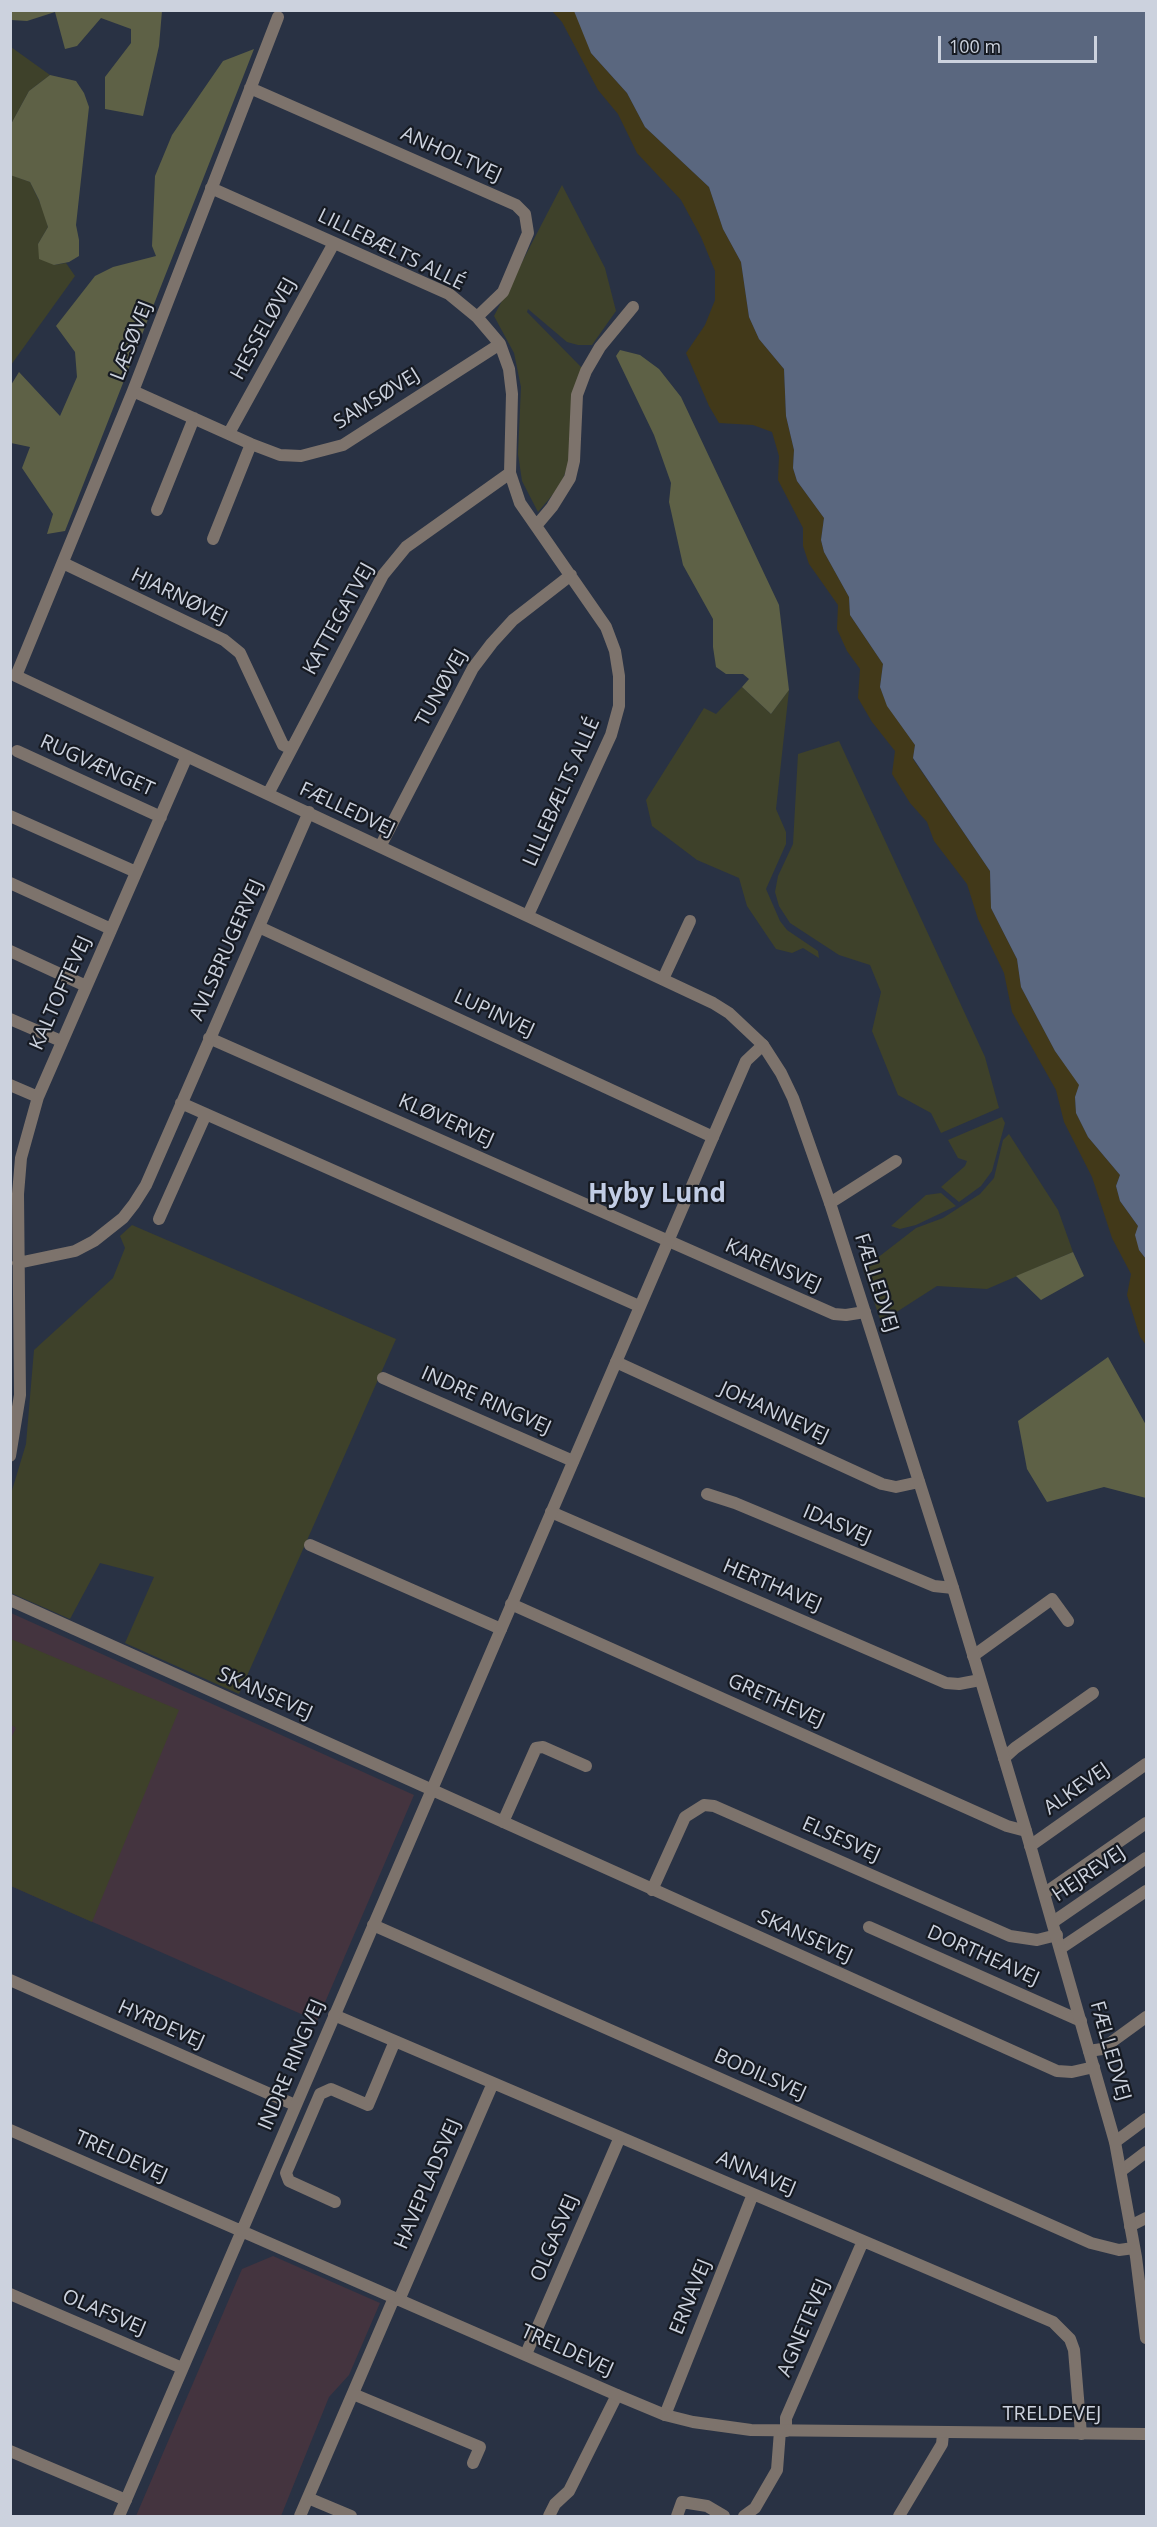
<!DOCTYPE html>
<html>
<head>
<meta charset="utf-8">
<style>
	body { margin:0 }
	#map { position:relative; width:1157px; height:2527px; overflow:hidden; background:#293244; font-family:"Open Sans",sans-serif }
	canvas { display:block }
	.frame { position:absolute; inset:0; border:12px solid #ccd2de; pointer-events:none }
	.scale { position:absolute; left:938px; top:36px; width:159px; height:27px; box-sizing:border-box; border:3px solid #ccd2de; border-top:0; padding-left:8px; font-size:18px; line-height:21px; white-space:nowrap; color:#ccd2de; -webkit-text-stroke:4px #161a22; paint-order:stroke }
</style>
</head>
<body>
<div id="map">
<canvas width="1157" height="2527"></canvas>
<div class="frame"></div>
<div class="scale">100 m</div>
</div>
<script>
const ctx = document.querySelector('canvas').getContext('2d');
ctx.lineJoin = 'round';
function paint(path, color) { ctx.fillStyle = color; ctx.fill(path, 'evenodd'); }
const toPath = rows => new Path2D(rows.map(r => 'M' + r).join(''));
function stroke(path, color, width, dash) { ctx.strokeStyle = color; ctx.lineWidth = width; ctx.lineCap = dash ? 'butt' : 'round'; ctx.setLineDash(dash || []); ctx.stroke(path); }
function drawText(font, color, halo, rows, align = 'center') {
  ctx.font = font + ' "Open Sans",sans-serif'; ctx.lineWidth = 4.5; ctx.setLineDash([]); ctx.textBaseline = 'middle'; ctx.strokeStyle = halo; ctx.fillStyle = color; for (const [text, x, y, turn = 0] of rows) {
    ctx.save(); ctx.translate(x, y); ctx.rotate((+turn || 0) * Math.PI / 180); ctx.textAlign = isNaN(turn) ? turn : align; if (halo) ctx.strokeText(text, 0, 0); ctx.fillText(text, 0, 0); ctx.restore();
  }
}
const education = toPath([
	[11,1613,414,1795,317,2021,11,1886],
	[273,2256,380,2303,349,2375,329,2397,281,2516,136,2516,242,2269]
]);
const green = toPath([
	[11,47,50,75,29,91,11,124],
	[11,175,30,182,44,211,48,227,38,244,54,265,66,263,75,276,11,365],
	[562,185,605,268,616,311,592,345,578,345,567,342,528,309,527,312,582,368,572,398,569,463,560,486,538,512,522,481,518,454,521,387,514,353,494,316],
	[742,687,771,714,789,690,776,809,786,832,786,844,766,889,780,921,787,930,818,951,819,958,803,948,792,953,776,949,747,906,739,878,697,860,652,826,646,800,704,708,716,714],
	[839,741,985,1057,999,1108,941,1133,931,1113,898,1095,872,1031,881,992,870,965,839,955,790,923,779,906,775,892,778,876,793,844,798,754],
	[1002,1117,1005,1123,992,1171,981,1186,959,1202,941,1187,965,1166,967,1161,958,1158,948,1140],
	[1009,1134,1058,1210,1073,1252,987,1289,937,1286,881,1322,863,1269,916,1228,943,1218,980,1194,994,1178,1003,1140],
	[941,1193,956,1206,916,1225,900,1229,891,1226,926,1195],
	[132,1225,396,1339,239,1694,125,1643,154,1577,100,1563,70,1619,11,1593,10,1497,26,1444,34,1350,113,1278,125,1248,120,1236],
	[11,1639,179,1710,92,1922,11,1886,10,1740,16,1728,11,1725]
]);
const forest = toPath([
	[10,11,162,11,159,46,143,116,105,109,105,77,131,43,131,29,101,18,77,46,65,49,55,12,27,21,11,20],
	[254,49,65,531,47,534,53,514,22,468,30,447,11,443,11,385,19,372,60,416,77,377,75,352,56,326,95,276,113,267,156,256,152,246,155,176,172,135,223,61],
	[50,75,76,81,84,93,89,107,76,225,79,240,79,256,69,262,54,265,39,259,38,244,48,227,39,200,30,182,10,175,11,124,29,91],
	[620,350,640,355,659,369,681,397,779,605,789,690,771,714,742,687,749,679,743,674,726,674,716,667,713,647,713,619,683,565,669,502,671,483,654,435,616,356],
	[1073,1252,1084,1276,1041,1300,1016,1276],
	[1108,1357,1146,1425,1146,1498,1104,1487,1047,1502,1027,1469,1018,1421]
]);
const sand = toPath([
	[552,11,574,11,577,13,591,53,627,93,645,127,709,187,723,229,741,262,749,317,759,339,784,369,786,416,794,450,793,468,797,481,824,518,821,540,824,552,849,597,850,615,883,664,880,687,887,705,915,745,913,759,990,871,991,908,1017,959,1021,987,1055,1051,1080,1085,1075,1097,1076,1113,1088,1137,1120,1175,1116,1186,1120,1201,1138,1226,1139,1250,1146,1259,1146,1345,1140,1337,1127,1295,1131,1274,1112,1238,1092,1177,1064,1122,1056,1090,1012,1012,1004,973,978,919,967,884,934,841,927,822,910,803,892,774,895,751,872,722,858,698,860,669,847,651,837,629,838,605,809,564,803,546,803,528,778,480,779,456,772,432,753,425,719,423,709,406,686,353,705,325,715,300,715,271,701,237,681,200,637,153,618,114,598,90,562,22]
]);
const water = toPath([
	[574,11,1146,11,1146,1259,1139,1250,1135,1235,1138,1226,1120,1201,1116,1186,1120,1175,1088,1137,1076,1113,1075,1097,1079,1085,1055,1051,1021,987,1017,959,991,908,990,871,913,758,915,745,887,706,880,687,883,664,850,615,849,597,824,552,821,540,824,518,797,481,793,468,794,450,786,416,784,369,759,339,749,317,741,262,723,229,709,187,645,127,627,93,591,53]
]);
const minor = toPath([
	[278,17,133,391,16,676,713,1003,729,1013,763,1045],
	[250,88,516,205,525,214,528,233,503,292,477,317],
	[211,188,449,294,477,317,500,344,509,369,512,394,510,473,520,503,606,627,615,651,619,676,619,706,611,735,528,915],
	[133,391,251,444,280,455,301,456,343,445,500,344],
	[229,433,334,243],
	[157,510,194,418],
	[536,526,552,507,570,478,574,461,577,395,586,371,600,347,633,307],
	[213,539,251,444],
	[63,563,224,640,240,653,283,745,291,749],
	[17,751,161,817],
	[268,794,383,575,406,547,510,473],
	[10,816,136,872],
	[380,847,473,668,492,643,513,620,571,575],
	[10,883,111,929],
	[259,927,713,1137],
	[10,951,86,986],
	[663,979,690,921],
	[10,1019,61,1041],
	[209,1038,834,1314,846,1315,865,1312],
	[10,1085,38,1097],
	[181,1103,639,1306],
	[830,1203,896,1161],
	[159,1219,206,1114],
	[18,1263,75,1251,94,1241,123,1218,134,1204,146,1185,309,812],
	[616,1362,882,1484,896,1487,919,1482],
	[383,1378,573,1461],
	[10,1456,20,1395,18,1194,21,1158,38,1097,187,756],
	[707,1494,735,1503,934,1586,953,1588],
	[551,1512,946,1683,959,1684,980,1680],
	[310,1545,501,1629],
	[10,1600,1057,2071,1072,2072,1094,2067],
	[511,1604,1007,1826,1026,1831],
	[973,1656,1052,1599,1068,1621],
	[1004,1758,1015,1748,1093,1693],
	[503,1822,536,1748,543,1747,586,1766],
	[1030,1846,1146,1764],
	[652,1890,685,1817,704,1805,714,1806,1010,1936,1037,1940,1057,1935],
	[1045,1893,1146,1823],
	[1053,1922,1146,1858],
	[373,1925,1091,2243,1119,2250,1134,2248],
	[869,1927,1081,2021],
	[1061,1948,1146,1891],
	[10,1980,295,2105],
	[334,2015,1053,2322,1070,2339,1074,2350,1081,2434],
	[1089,2051,1102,2049,1146,2017],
	[1115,2142,1146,2119],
	[1121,2171,1146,2152],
	[335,2202,289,2181,286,2173,320,2094,331,2089,368,2105,395,2041],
	[1130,2226,1146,2218],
	[10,2294,182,2368],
	[399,2300,493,2083],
	[526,2354,620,2137],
	[353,2394,480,2447,473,2463],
	[665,2415,753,2194],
	[786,2431,786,2418,863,2241],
	[10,2451,126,2500],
	[308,2498,351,2516],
	[300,2516,394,2298],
	[549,2516,555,2504,569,2491,617,2395],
	[677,2516,682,2502,707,2506,724,2516],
	[744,2516,755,2508,777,2470,780,2431],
	[899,2516,942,2444,943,2434]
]);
const tertiary = toPath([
	[10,2130,617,2395,665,2415,693,2422,751,2430,1146,2434],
	[119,2516,713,1137,746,1061,763,1045,781,1073,793,1098,830,1203,953,1588,1026,1831,1115,2142,1136,2257,1146,2338]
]);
const streetNames = [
	["ANHOLTVEJ",451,155,24],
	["LILLEBÆLTS ALLÉ",391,250,26],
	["HESSELØVEJ",264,329,-61],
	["LÆSØVEJ",132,341,-69],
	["SAMSØVEJ",377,399,-32],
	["HJARNØVEJ",179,597,26],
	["KATTEGATVEJ",339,619,-61],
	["TUNØVEJ",442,688,-61],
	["RUGVÆNGET",97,766,24],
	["LILLEBÆLTS ALLÉ",562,792,-66],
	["FÆLLEDVEJ",347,810,25],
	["AVLSBRUGERVEJ",227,950,-66],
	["KALTOFTEVEJ",61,993,-66],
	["LUPINVEJ",494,1014,25],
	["KLØVERVEJ",446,1121,24],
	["KARENSVEJ",773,1266,24],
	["FÆLLEDVEJ",876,1283,72],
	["INDRE RINGVEJ",486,1401,24],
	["JOHANNEVEJ",774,1413,25],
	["IDASVEJ",837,1525,23],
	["HERTHAVEJ",772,1586,23],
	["SKANSEVEJ",265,1694,24],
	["GRETHEVEJ",776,1701,24],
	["ALKEVEJ",1077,1789,-35],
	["ELSESVEJ",841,1840,24],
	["HEJREVEJ",1089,1874,-34],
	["SKANSEVEJ",805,1937,24],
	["DORTHEAVEJ",983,1956,24],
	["HYRDEVEJ",161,2025,24],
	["FÆLLEDVEJ",1110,2051,74],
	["INDRE RINGVEJ",292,2065,-67],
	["BODILSVEJ",760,2075,24],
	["TRELDEVEJ",121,2157,24],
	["ANNAVEJ",756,2174,23],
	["HAVEPLADSVEJ",428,2184,-67],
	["OLGASVEJ",555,2238,-67],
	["ERNAVEJ",691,2297,-68],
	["OLAFSVEJ",104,2313,23],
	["AGNETEVEJ",804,2328,-67],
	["TRELDEVEJ",567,2351,24],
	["TRELDEVEJ",1052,2414]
];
const districtNames = [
	["Hyby Lund",657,1195]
];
paint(education, '#44343f');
paint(green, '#3e412a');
paint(forest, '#5e6146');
paint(sand, '#423919');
paint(water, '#5a677f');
stroke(minor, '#7d736c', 12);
stroke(tertiary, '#7d736c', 12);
drawText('20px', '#ccd2de', '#161a22', streetNames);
drawText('bold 26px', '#c2cde5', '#161a22', districtNames);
</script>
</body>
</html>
